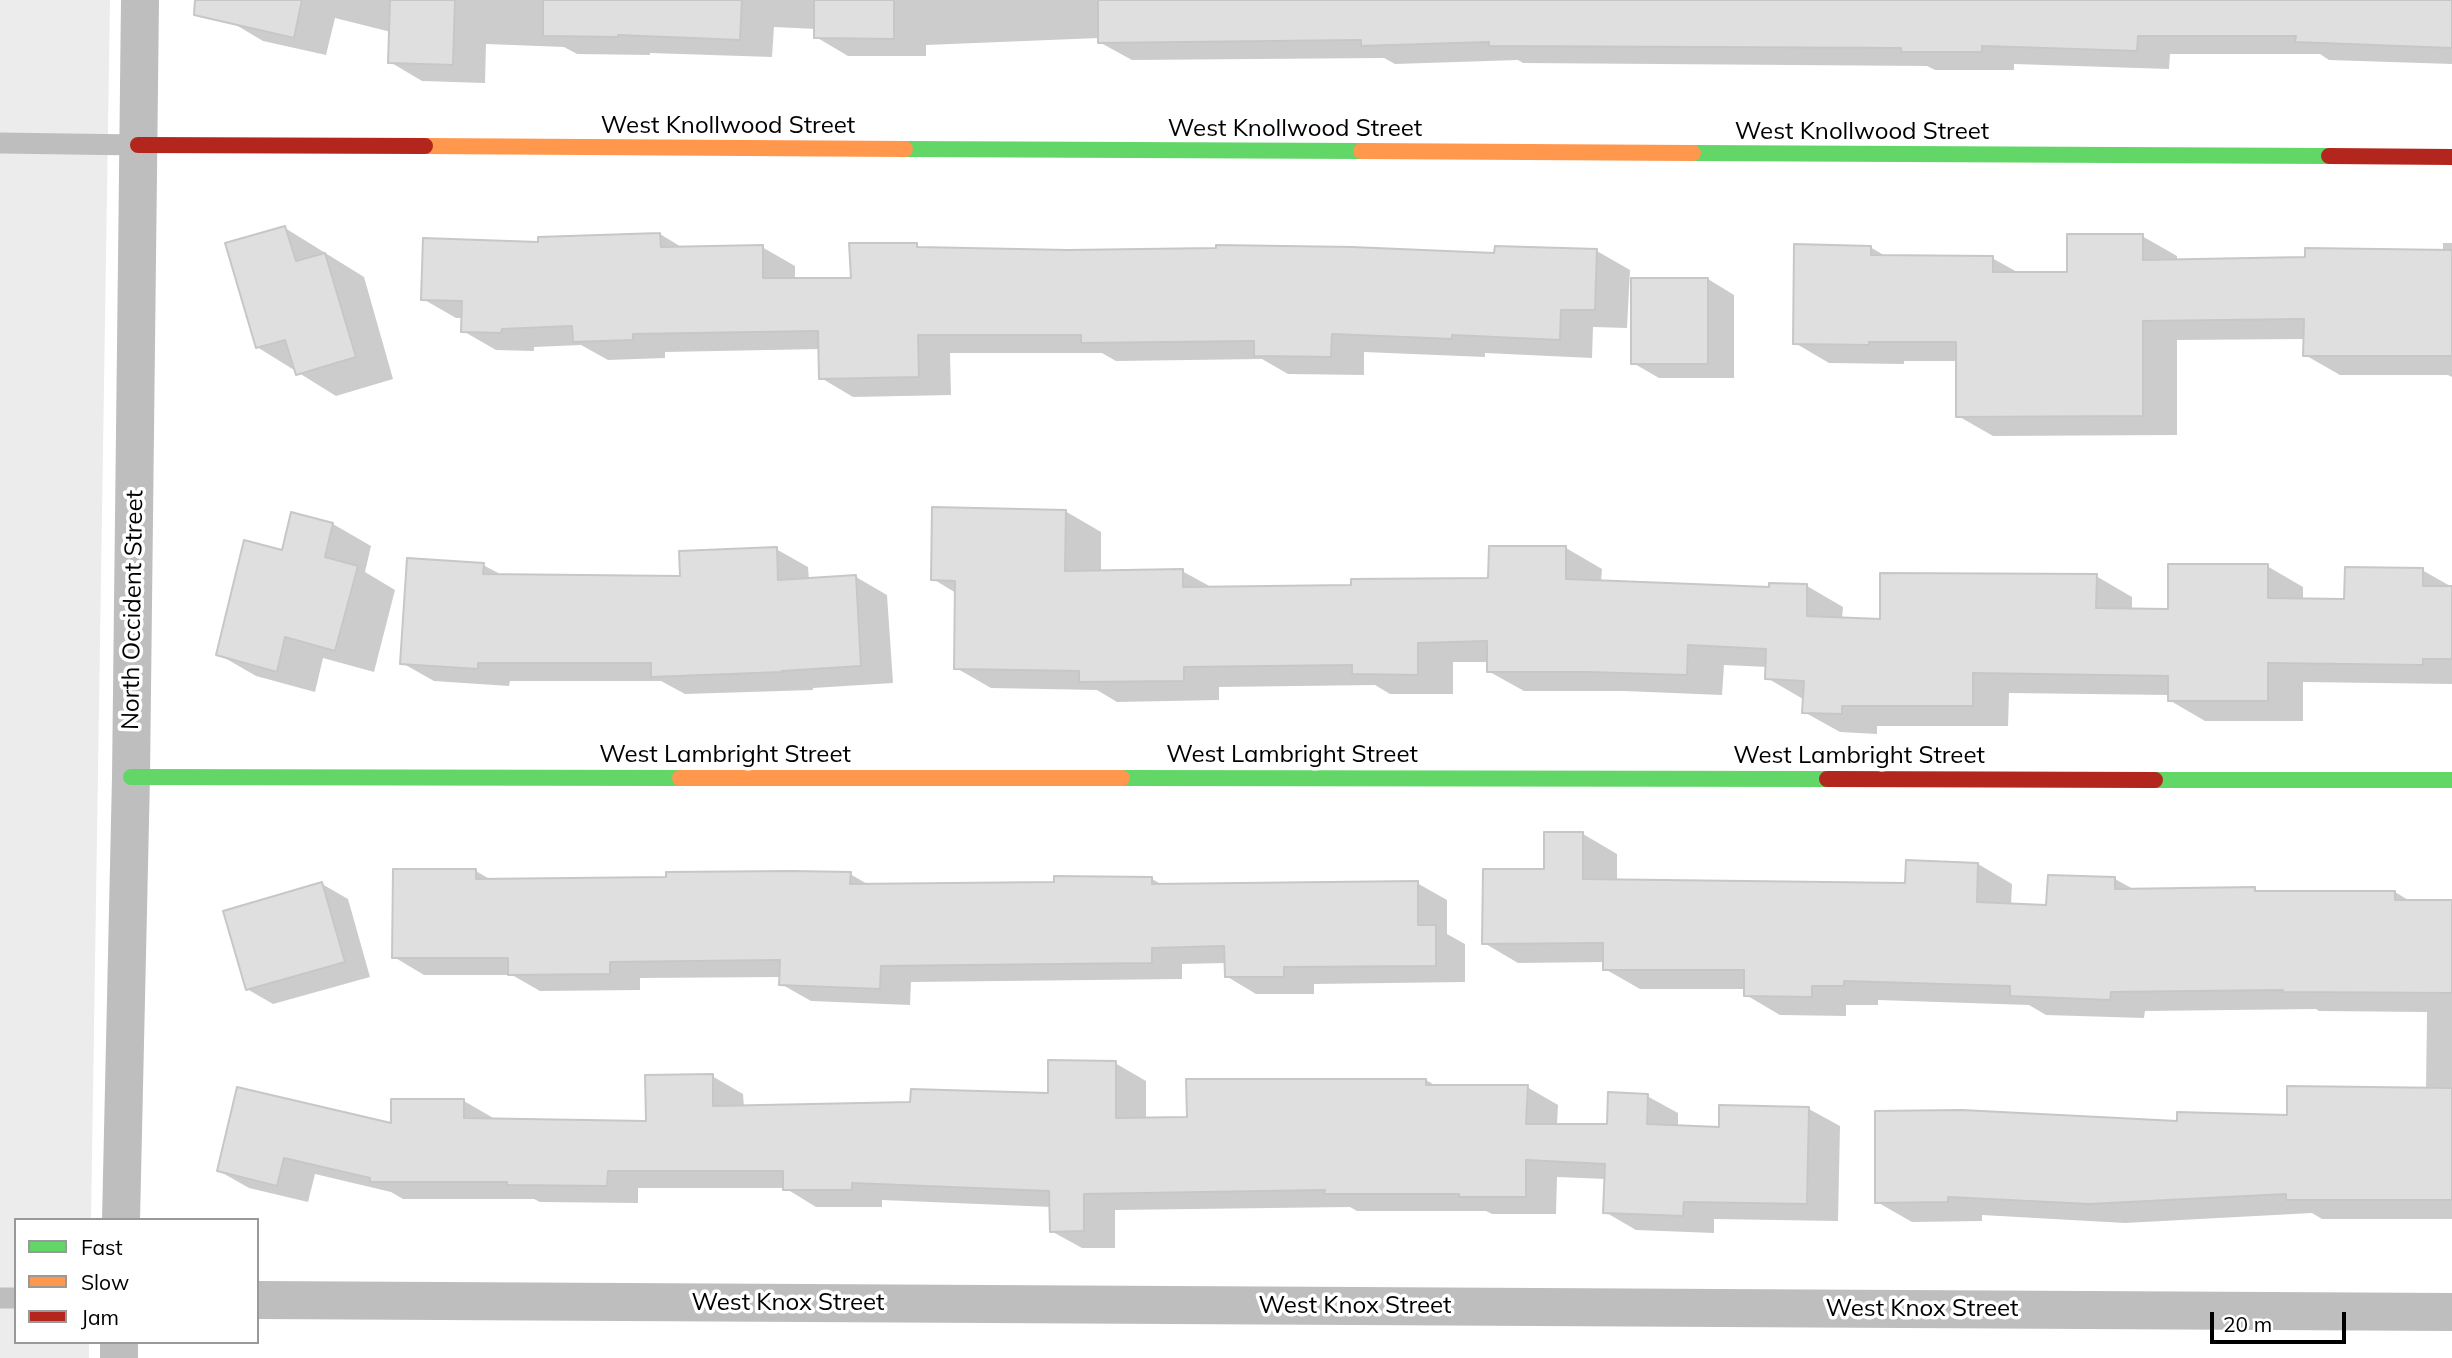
<!DOCTYPE html>
<html>
<head>
<meta charset="utf-8">
<style>
	body { margin:0 }
	#map { position:relative; width:2452px; height:1358px; overflow:hidden; background:#fff; font-family:Mulish,sans-serif }
	canvas { display:block }
	.legend { position:absolute; left:14px; top:1218px; width:245px; height:126px; box-sizing:border-box; background:#fff; border:2px solid #999; margin:0; padding:9px 12px; list-style:none; font-size:21px; color:#000 }
	.legend li { display:flex; align-items:center; gap:14px; height:35px }
	.legend b { width:35px; border:2px solid #999 }
	.scale { position:absolute; left:2210px; top:1312px; width:136px; height:32px; box-sizing:border-box; border:4px solid #000; border-top:0; padding-left:9px; font-size:21px; line-height:24px; white-space:nowrap; color:#000; -webkit-text-stroke:5px #fff; paint-order:stroke }
</style>
</head>
<body>
<div id="map">
<canvas width="2452" height="1358"></canvas>
<ul class="legend">
<li><b style="height:9px;background:#63d668"></b>Fast</li>
<li><b style="height:9px;background:#ff974d"></b>Slow</li>
<li><b style="height:9px;background:#b3261e"></b>Jam</li>
</ul>
<div class="scale">20 m</div>
</div>
<script>
const ctx = document.querySelector('canvas').getContext('2d');
ctx.lineJoin = 'round';
function paint(path, color) { ctx.fillStyle = color; ctx.fill(path, 'evenodd'); }
const toPath = rows => new Path2D(rows.map(r => 'M' + r).join(''));
function stroke(path, color, width, dash) { ctx.strokeStyle = color; ctx.lineWidth = width; ctx.lineCap = dash ? 'butt' : 'round'; ctx.setLineDash(dash || []); ctx.stroke(path); }
function drawText(font, color, halo, rows, align = 'center') {
  ctx.font = font + ' Mulish,sans-serif'; ctx.lineWidth = 7; ctx.setLineDash([]); ctx.textBaseline = 'middle'; ctx.strokeStyle = halo; ctx.fillStyle = color; for (const [text, x, y, turn = 0] of rows) {
    ctx.save(); ctx.translate(x, y); ctx.rotate((+turn || 0) * Math.PI / 180); ctx.textAlign = isNaN(turn) ? turn : align; if (halo) ctx.strokeText(text, 0, 0); ctx.fillText(text, 0, 0); ctx.restore();
  }
}
const green = toPath([
	[0,0,110,0,91,1220,16,1220,16,1342,89,1342,89,1358,0,1358]
]);
const shadow = toPath([
	[236,0,2452,0,2452,64,2329,60,2320,54,2170,54,2169,69,2014,64,2014,70,1935,70,1927,66,1523,63,1518,60,1395,64,1384,58,1132,60,1099,42,1099,38,926,45,926,56,848,56,816,37,816,29,774,27,772,57,650,53,650,55,577,54,564,47,486,44,485,83,422,81,390,62,391,32,335,18,326,55,263,41,231,22],
	[285,228,364,277,393,379,336,396,257,347],
	[660,234,683,248,762,247,795,266,795,280,852,280,916,245,923,249,1496,254,1597,251,1630,270,1627,328,1593,327,1592,358,1485,353,1485,357,1364,352,1364,375,1288,374,1262,359,1116,361,1102,353,950,353,951,395,853,397,821,378,820,349,665,352,665,358,608,360,581,345,534,347,534,351,496,350,463,331,463,318,456,318,423,299,540,244],
	[2142,236,2177,256,2177,261,2306,259,2443,251,2443,243,2452,243,2452,377,2448,375,2340,375,2305,355,2305,339,2177,340,2177,435,1993,436,1958,416,1958,361,1904,361,1904,364,1829,363,1795,343,1870,247,1887,257,1992,258,2019,273,2069,273],
	[1708,279,1734,295,1734,378,1659,378,1633,363],
	[1065,511,1101,532,1101,572,1182,571,1213,588,1353,586,1490,580,1566,548,1602,569,1601,582,1770,589,1807,586,1843,607,1842,619,1881,621,2096,576,2132,597,2132,610,2169,611,2267,566,2303,587,2303,600,2346,601,2422,570,2452,587,2452,684,2303,682,2303,721,2205,721,2169,700,2169,695,2009,693,2008,726,1877,726,1877,734,1840,732,1804,712,1803,699,1767,678,1768,667,1724,665,1722,695,1624,691,1524,691,1488,671,1488,662,1453,662,1453,694,1390,694,1375,685,1219,687,1219,700,1117,702,1097,690,991,688,956,668,956,593,933,579],
	[333,524,371,546,365,572,395,590,374,672,323,658,315,692,256,676,218,654,283,552],
	[776,549,808,567,809,580,856,577,887,595,893,683,813,688,813,690,685,694,661,681,510,681,509,686,434,681,402,663,483,565,504,576,682,578],
	[1583,834,1617,854,1617,881,1907,885,1978,864,2012,884,2011,905,2048,907,2115,879,2135,890,2254,889,2261,892,2395,892,2410,901,2452,902,2452,1219,2322,1219,2312,1213,2125,1223,1982,1215,1982,1221,1912,1222,1877,1202,2179,1123,2289,1117,2426,1090,2427,1012,2319,1011,2316,1009,2145,1011,2144,1018,2046,1015,2029,1005,1878,1000,1878,1005,1846,1005,1846,1016,1780,1015,1746,995,1746,989,1640,989,1605,969,1605,962,1518,963,1484,943],
	[395,870,476,871,493,881,850,874,869,885,1055,884,1152,879,1163,885,1417,883,1447,900,1447,934,1465,944,1465,982,1314,984,1314,994,1256,994,1226,976,1226,963,1182,964,1182,979,911,982,910,1005,811,1001,781,984,781,977,640,978,640,990,540,991,512,975,424,975,394,957],
	[322,884,348,899,370,977,273,1004,247,989],
	[1115,1063,1146,1081,1146,1119,1189,1119,1426,1080,1438,1087,1527,1087,1558,1105,1557,1125,1608,1125,1647,1096,1678,1113,1678,1127,1721,1129,1809,1109,1840,1126,1838,1221,1714,1219,1714,1233,1636,1230,1605,1212,1606,1179,1557,1177,1556,1214,1492,1214,1486,1211,1357,1211,1350,1207,1115,1210,1115,1248,1082,1248,1051,1231,1051,1207,882,1200,882,1207,816,1207,785,1188,638,1188,638,1203,540,1202,534,1199,403,1199,391,1192,315,1174,308,1202,249,1188,219,1171,393,1125,464,1101,495,1119,648,1123,712,1076,743,1094,744,1107,912,1104,1049,1095]
]);
const building = toPath([
	[195,0,302,0,294,38,194,15,195,0],
	[390,0,455,0,453,65,388,63,390,0],
	[543,0,742,0,740,40,618,35,618,37,543,36,543,0],
	[814,0,894,0,894,39,814,38,814,0],
	[1098,0,2452,0,2452,48,2295,42,2296,36,2138,36,2137,51,1982,46,1982,52,1901,52,1901,48,1489,46,1489,42,1361,46,1361,40,1098,43,1098,0],
	[285,226,296,261,325,253,356,357,296,375,285,340,256,348,225,243,285,226],
	[660,233,661,247,763,245,763,278,851,278,849,243,917,243,917,247,1068,250,1216,248,1216,245,1352,247,1494,253,1495,246,1597,249,1595,310,1561,310,1560,340,1452,335,1452,339,1332,334,1331,357,1254,356,1254,341,1081,343,1081,335,918,335,919,377,819,379,818,331,633,334,633,340,573,342,572,326,502,329,501,333,461,332,462,301,421,300,423,238,538,242,538,237,660,233],
	[2067,234,2143,234,2143,260,2305,257,2305,248,2452,250,2452,356,2303,356,2304,319,2143,321,2143,416,1956,417,1956,342,1869,342,1869,345,1793,344,1794,244,1871,246,1871,255,1993,256,1993,272,2067,272,2067,234],
	[1631,278,1708,278,1708,364,1631,364,1631,278],
	[932,507,1066,510,1065,571,1183,569,1183,587,1351,585,1351,579,1488,578,1489,546,1566,546,1566,579,1769,587,1769,583,1807,584,1807,616,1880,619,1880,573,2097,574,2096,608,2168,609,2168,564,2268,564,2268,598,2344,599,2345,567,2423,568,2423,586,2452,586,2452,659,2423,659,2423,665,2268,663,2268,701,2168,701,2168,676,1973,673,1973,706,1842,706,1842,714,1802,713,1804,681,1765,679,1766,649,1688,645,1687,675,1587,672,1487,672,1487,641,1418,643,1418,675,1352,674,1352,665,1184,667,1184,681,1079,682,1079,671,954,669,955,581,931,580,932,507],
	[291,512,333,523,325,557,358,566,335,651,285,637,277,672,216,655,244,540,282,550,291,512],
	[777,547,778,580,856,575,861,666,782,671,782,672,651,677,651,663,478,663,478,669,400,664,407,558,484,563,483,574,680,576,679,551,777,547],
	[1544,832,1583,832,1583,879,1905,883,1906,860,1978,863,1977,902,2046,905,2048,875,2115,877,2115,889,2255,887,2255,891,2395,891,2395,900,2452,900,2452,993,2283,992,2283,990,2111,992,2110,1000,2010,996,2010,986,1844,981,1844,986,1812,986,1812,997,1744,996,1744,970,1603,970,1603,943,1482,944,1483,869,1544,869,1544,832],
	[393,869,476,869,476,879,666,877,666,872,792,871,851,872,850,884,1054,882,1054,876,1152,877,1152,884,1418,881,1418,925,1436,925,1436,966,1284,967,1284,977,1225,977,1224,946,1152,948,1152,963,881,966,880,989,779,985,780,960,610,962,610,974,508,975,508,958,392,958,393,869],
	[322,882,345,962,246,990,223,911,322,882],
	[1048,1060,1116,1061,1116,1118,1187,1117,1186,1079,1426,1079,1426,1085,1528,1085,1526,1124,1607,1124,1608,1092,1648,1094,1647,1124,1719,1127,1719,1105,1809,1107,1807,1204,1684,1202,1683,1216,1603,1213,1605,1164,1526,1160,1526,1197,1459,1197,1459,1194,1324,1194,1325,1190,1084,1194,1084,1231,1050,1232,1049,1191,852,1183,852,1190,783,1190,783,1171,608,1171,607,1186,507,1185,507,1182,370,1182,370,1178,284,1158,277,1186,217,1171,237,1087,391,1123,391,1099,464,1099,464,1118,646,1121,645,1075,713,1074,713,1106,910,1102,911,1089,1048,1093,1048,1060],
	[2287,1086,2452,1088,2452,1200,2286,1200,2286,1194,2089,1204,1948,1197,1948,1202,1875,1203,1875,1111,1962,1110,2177,1121,2177,1112,2287,1115,2287,1086]
]);
const lane = toPath([
	[0,143,138,145],
	[0,1298,16,1298]
]);
const street = toPath([
	[121,1220,131,777,140,0],
	[257,1300,2452,1312],
	[119,1358,119,1342]
]);
const fast = toPath([
	[905,149,1361,151],
	[1693,153,2329,156],
	[131,777,680,778],
	[1122,778,1827,779],
	[2155,780,2452,780]
]);
const slow = toPath([
	[425,146,905,149],
	[1361,151,1693,153],
	[680,778,1122,778]
]);
const jam = toPath([
	[138,145,425,146],
	[2329,156,2452,157],
	[1827,779,2155,780]
]);
const streetNames = [
	["West Knollwood Street",728,126],
	["West Knollwood Street",1295,129],
	["West Knollwood Street",1862,132],
	["North Occident Street",133,610,-89],
	["West Lambright Street",725,755],
	["West Lambright Street",1292,755],
	["West Lambright Street",1859,756],
	["West Knox Street",788,1303],
	["West Knox Street",1355,1306],
	["West Knox Street",1922,1309]
];
paint(green, '#ececec');
paint(shadow, '#0003');
paint(building, '#dfdfdf');
stroke(building, '#c7c7c7', 2);
stroke(lane, '#bebebe', 21);
stroke(street, '#bebebe', 38);
stroke(fast, '#63d668', 16);
stroke(slow, '#ff974d', 16);
stroke(jam, '#b3261e', 16);
drawText('24px', '#000', '#fff', streetNames);
</script>
</body>
</html>
